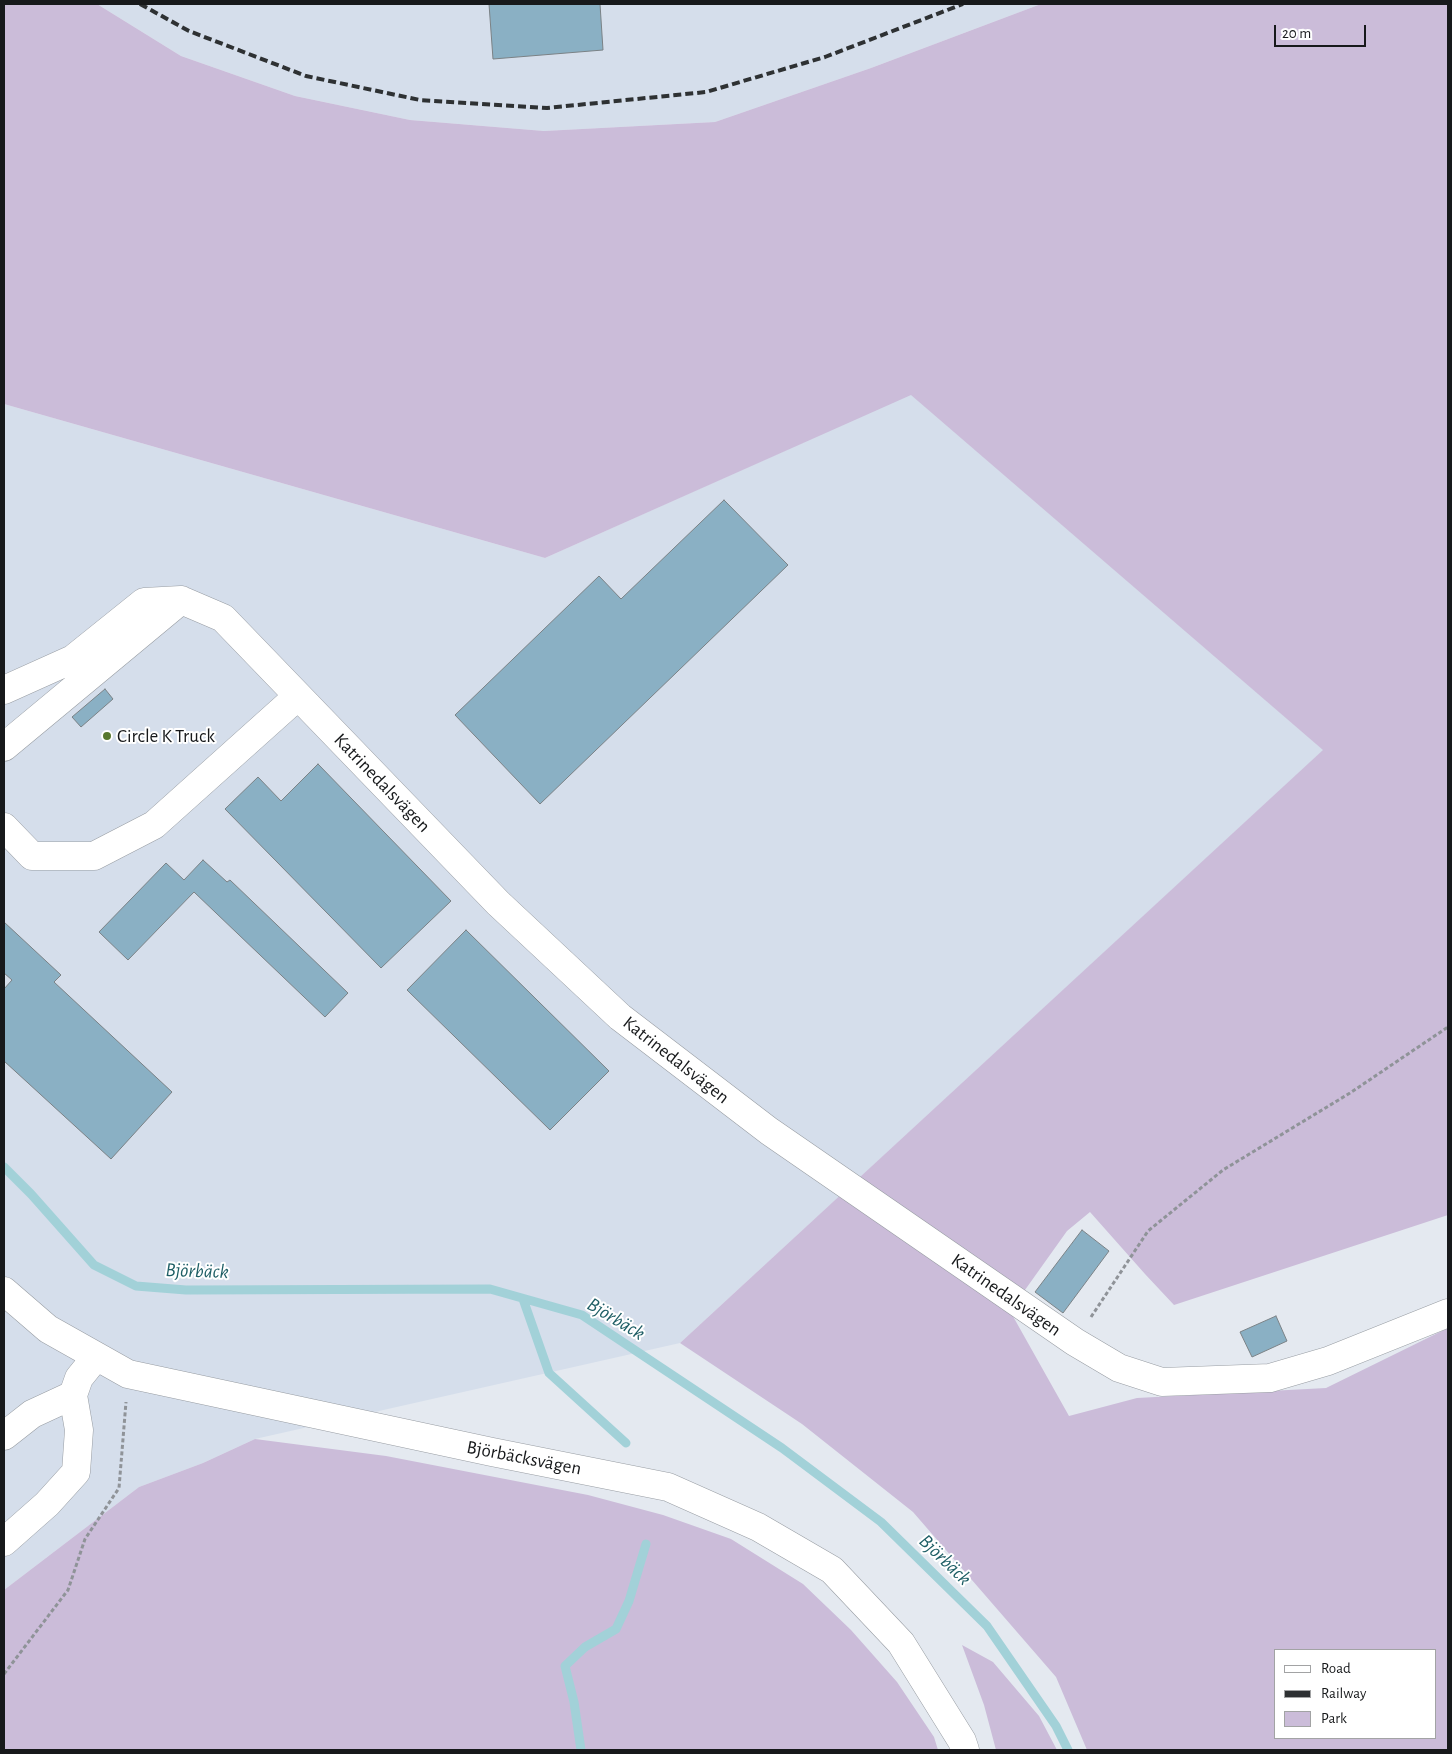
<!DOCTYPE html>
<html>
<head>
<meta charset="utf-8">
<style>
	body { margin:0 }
	#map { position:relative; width:1452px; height:1754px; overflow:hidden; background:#e4e9f0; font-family:"Alegreya Sans",sans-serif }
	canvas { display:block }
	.frame { position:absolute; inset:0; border:5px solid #17191b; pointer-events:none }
	.legend { position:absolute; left:1274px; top:1649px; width:162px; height:90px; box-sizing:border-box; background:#fff; border:1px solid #a2a3a4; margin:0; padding:6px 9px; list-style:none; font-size:15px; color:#17191b }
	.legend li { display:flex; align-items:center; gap:10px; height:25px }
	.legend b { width:25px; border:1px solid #a2a3a4 }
	.scale { position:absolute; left:1274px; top:25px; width:92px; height:22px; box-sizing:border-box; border:2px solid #17191b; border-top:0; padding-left:6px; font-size:15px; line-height:18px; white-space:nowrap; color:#17191b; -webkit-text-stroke:4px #fff; paint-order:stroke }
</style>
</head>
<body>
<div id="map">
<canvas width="1452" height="1754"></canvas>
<div class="frame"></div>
<ul class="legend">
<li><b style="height:6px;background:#fff"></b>Road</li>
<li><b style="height:6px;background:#2e3133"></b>Railway</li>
<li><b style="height:14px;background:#cbbcd9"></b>Park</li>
</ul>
<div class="scale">20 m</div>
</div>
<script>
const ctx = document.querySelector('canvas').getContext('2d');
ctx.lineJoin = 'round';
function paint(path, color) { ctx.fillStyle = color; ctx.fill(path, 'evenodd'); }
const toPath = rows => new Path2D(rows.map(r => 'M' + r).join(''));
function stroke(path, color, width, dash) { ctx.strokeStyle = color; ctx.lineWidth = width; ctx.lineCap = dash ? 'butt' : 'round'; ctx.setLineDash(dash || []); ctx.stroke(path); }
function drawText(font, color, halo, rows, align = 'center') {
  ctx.font = font + ' "Alegreya Sans",sans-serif'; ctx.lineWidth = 4; ctx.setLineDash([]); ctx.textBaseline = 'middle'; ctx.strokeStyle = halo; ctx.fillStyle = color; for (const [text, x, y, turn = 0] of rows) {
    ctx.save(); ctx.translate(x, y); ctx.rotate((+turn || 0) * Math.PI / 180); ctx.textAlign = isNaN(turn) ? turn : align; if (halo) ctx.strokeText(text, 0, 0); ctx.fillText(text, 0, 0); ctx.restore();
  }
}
const built = toPath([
	[97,4,1041,4,871,68,715,122,544,131,410,120,295,96,181,56],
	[911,394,1324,750,680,1343,255,1439,203,1463,139,1487,4,1590,4,404,545,558]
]);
const green = toPath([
	[4,4,97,4,181,56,295,96,410,120,544,131,715,122,871,68,1041,4,1448,4,1448,1215,1174,1305,1145,1274,1090,1212,1067,1231,1010,1311,1069,1416,1137,1398,1326,1388,1448,1328,1448,1750,1087,1750,1056,1677,913,1512,802,1424,680,1343,1323,750,911,395,545,558,4,404],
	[1276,1650,1436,1650,1436,1738,1276,1738],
	[255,1439,386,1456,588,1495,663,1515,731,1539,803,1584,851,1630,897,1682,934,1737,938,1750,4,1750,4,1590,139,1487,203,1463],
	[962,1645,993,1662,1039,1716,1057,1750,996,1750,984,1705]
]);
const stream = toPath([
	[4,1167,31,1194,94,1265,136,1286,186,1290,490,1289,582,1315,782,1448,881,1522,987,1626,1056,1726,1068,1750],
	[523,1299,549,1373,626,1443],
	[581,1750,574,1702,565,1666,585,1647,616,1629,629,1601,646,1544]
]);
const building = toPath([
	[489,4,600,4,603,50,493,59,489,4],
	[724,500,788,565,540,804,455,715,599,576,621,599,724,500],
	[105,689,113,699,81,727,72,717,105,689],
	[318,764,451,901,381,968,225,809,258,777,281,801,318,764],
	[203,860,227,882,230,880,348,993,325,1017,194,892,128,960,99,932,166,863,184,880,203,860],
	[4,922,61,975,54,982,172,1092,111,1159,4,1061,4,989,12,980,4,973,4,922],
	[466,930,609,1071,550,1130,407,990,466,930],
	[1082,1230,1109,1251,1063,1313,1035,1292,1082,1230],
	[1276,1316,1287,1341,1252,1357,1240,1332,1276,1316]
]);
const path = toPath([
	[1091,1317,1148,1231,1223,1170,1350,1093,1448,1027],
	[4,1674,68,1590,85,1539,119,1488,126,1402]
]);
const minor = toPath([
	[4,690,73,659,144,602,181,600,223,618,498,903,620,1017,769,1131,1075,1342,1119,1368,1162,1382,1270,1378,1328,1361,1448,1313],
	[4,747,181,600],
	[4,827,32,856,94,856,154,825,298,696],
	[4,1291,48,1329,128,1374,492,1452,668,1487,758,1527,832,1570,901,1643,962,1741,965,1750],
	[4,1436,32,1414,73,1395],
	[4,1542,47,1504,76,1472,79,1430,73,1395,79,1378,96,1357]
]);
const rail = toPath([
	[140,4,189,31,306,76,420,100,547,108,706,92,825,57,963,4]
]);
const markers = [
	[107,736,5,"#56772d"]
];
const poiNames = [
	["Circle K Truck",117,736]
];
const streetNames = [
	["Katrinedalsvägen",382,783,46],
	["Katrinedalsvägen",676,1060,38],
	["Katrinedalsvägen",1006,1295,35],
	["Björbäcksvägen",524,1458,11]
];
const waterNames = [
	["Björbäck",197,1271,2],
	["Björbäck",616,1319,31],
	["Björbäck",945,1560,44]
];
paint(built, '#d5deeb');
paint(green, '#cbbcd9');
stroke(stream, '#a2d1d8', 9);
paint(building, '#8ab0c4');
stroke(building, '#7b8286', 1);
stroke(minor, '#989da3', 29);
stroke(path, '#8f9398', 3, [4, 2.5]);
stroke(minor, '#fff', 28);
stroke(rail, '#2e3133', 4, [8, 4]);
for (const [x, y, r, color] of markers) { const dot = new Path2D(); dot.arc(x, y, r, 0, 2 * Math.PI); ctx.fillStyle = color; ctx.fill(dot); stroke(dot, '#fff', 2); }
drawText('19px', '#17191b', '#fff', poiNames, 'left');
drawText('19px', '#17191b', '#fff', streetNames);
drawText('italic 20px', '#1e5e65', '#fff', waterNames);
</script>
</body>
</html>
